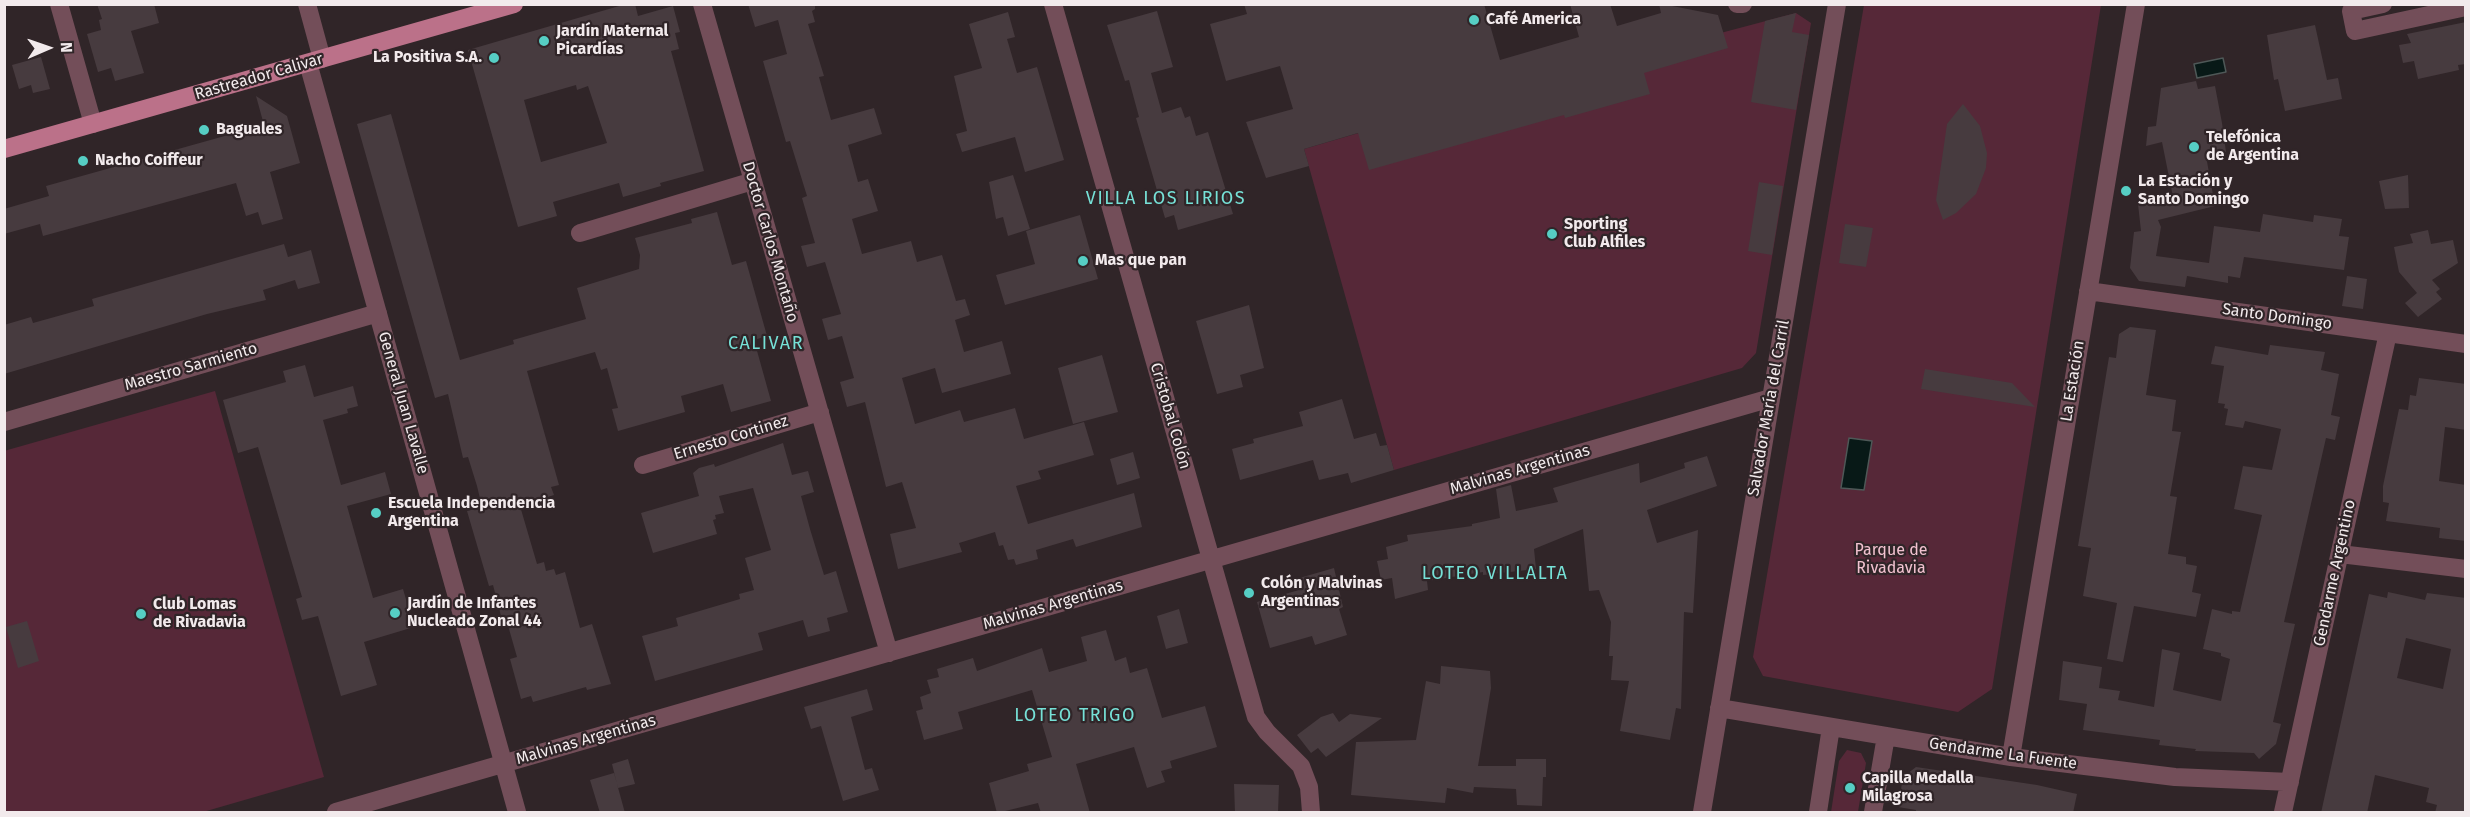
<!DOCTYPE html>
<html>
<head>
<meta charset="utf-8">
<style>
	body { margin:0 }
	#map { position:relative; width:2470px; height:817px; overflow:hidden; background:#302528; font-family:"Fira Sans",sans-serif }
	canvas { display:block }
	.frame { position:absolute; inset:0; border:6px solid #f2eaec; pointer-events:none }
	.north { position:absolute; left:18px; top:18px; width:60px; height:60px; -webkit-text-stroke:4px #302528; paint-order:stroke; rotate:88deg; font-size:16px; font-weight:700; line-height:24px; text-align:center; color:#f2eaec }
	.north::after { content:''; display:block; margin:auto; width:21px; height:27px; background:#f2eaec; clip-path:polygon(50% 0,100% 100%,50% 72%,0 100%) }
</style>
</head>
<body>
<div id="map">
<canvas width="2470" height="817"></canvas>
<div class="frame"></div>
<div class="north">N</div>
</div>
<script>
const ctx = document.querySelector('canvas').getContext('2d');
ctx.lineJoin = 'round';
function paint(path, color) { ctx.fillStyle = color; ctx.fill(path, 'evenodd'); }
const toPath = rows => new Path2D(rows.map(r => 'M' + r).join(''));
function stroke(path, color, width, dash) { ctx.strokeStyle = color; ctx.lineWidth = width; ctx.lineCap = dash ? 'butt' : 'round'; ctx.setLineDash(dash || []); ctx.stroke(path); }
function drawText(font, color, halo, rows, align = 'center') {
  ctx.font = font + ' "Fira Sans",sans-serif'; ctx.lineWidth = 4.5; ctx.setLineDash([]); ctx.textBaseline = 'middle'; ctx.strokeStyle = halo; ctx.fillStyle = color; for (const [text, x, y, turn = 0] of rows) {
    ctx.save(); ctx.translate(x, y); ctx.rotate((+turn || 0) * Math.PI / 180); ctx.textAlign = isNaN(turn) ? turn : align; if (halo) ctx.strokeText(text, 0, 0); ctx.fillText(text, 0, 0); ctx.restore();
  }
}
const green = toPath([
	[1864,5,2101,5,1992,689,1958,712,1763,676,1753,657],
	[1796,13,1811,23,1756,353,1742,368,1394,470,1304,149,1502,91],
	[215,391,324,777,203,812,5,812,4,451],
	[1847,750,1861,753,1866,763,1858,812,1831,812,1839,761]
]);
const water = toPath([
	[2223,58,2226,72,2197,78,2194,64,2223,58],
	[1849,438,1872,441,1864,490,1841,488,1849,438]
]);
const building = toPath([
	[97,4,154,4,159,23,131,31,144,73,115,81,111,68,98,72,87,34,101,30,99,20,102,19],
	[626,4,635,4,638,16,673,6,680,32,675,33,679,49,671,51,704,171,660,183,661,186,623,197,619,183,553,202,557,216,518,227,468,50],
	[576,85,577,90,588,86,607,143,541,162,524,100],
	[748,4,815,4,815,9,812,11,815,22,808,24,824,76,819,77,831,120,874,108,882,134,848,145,858,182,868,179,878,211,852,219,862,254,911,241,917,262,942,255,956,301,965,299,970,315,955,320,964,352,1002,341,1011,374,942,393,935,368,902,378,915,424,960,410,964,422,1015,408,1024,439,1084,422,1094,455,1038,471,1041,479,1016,486,1028,524,1134,493,1142,527,1076,547,1073,539,1036,550,1038,559,1016,565,1014,559,1008,560,1003,545,999,546,995,532,959,543,962,552,898,569,890,534,916,528,902,482,886,487,865,402,847,407,840,382,854,378,842,336,828,340,822,319,841,314,825,262,807,267,801,246,815,243,802,198,807,196,790,141,786,142,763,61,787,54,778,20,755,27],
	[1244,4,1484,4,1500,60,1579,37,1570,4,1610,4,1617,26,1661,13,1659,4,1662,4,1718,15,1728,48,1644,73,1650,94,1565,118,1564,115,1369,170,1358,133,1304,149,1309,166,1266,178,1246,122,1293,109,1280,66,1226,81,1210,24,1247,14],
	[1157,11,1173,67,1151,73,1162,113,1181,107,1185,118,1190,116,1196,136,1208,132,1233,214,1178,230,1174,215,1165,218,1136,118,1139,117,1129,80,1125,81,1107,25],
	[1008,12,1015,37,1007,39,1017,73,1037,67,1064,160,1025,172,1015,137,962,152,956,134,967,131,954,76,982,68,969,24],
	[1796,13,1792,32,1809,35,1796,110,1751,102,1765,21],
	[2466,22,2466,64,2458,65,2459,70,2418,79,2414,61,2403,63,2399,45,2411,43,2407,34],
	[2315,25,2327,80,2338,78,2342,99,2285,111,2278,79,2274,80,2267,35],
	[41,57,50,89,33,93,31,85,19,89,12,65],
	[2196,81,2198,89,2215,86,2222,123,2226,152,2206,156,2215,206,2158,220,2161,227,2156,256,2209,263,2214,226,2260,232,2263,214,2313,222,2314,215,2342,219,2339,236,2349,237,2344,270,2244,257,2240,278,2228,276,2228,283,2187,276,2185,287,2139,281,2130,268,2134,232,2141,231,2138,204,2173,197,2162,142,2146,146,2148,127,2156,126,2161,88],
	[256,96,287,116,300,163,270,172,283,219,262,225,258,212,246,216,236,183,43,236,40,224,4,234,4,209,49,196,46,186,264,125],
	[1963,104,1980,126,1987,153,1986,168,1976,194,1956,213,1943,220,1936,200,1947,124],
	[391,114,460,360,514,344,513,340,586,319,577,288,639,269,640,255,635,238,692,223,691,219,717,212,732,265,746,261,767,336,754,340,771,401,731,412,723,384,681,396,685,412,618,431,612,409,618,408,607,368,601,370,595,352,527,371,559,485,551,487,554,495,520,506,537,564,544,562,546,571,554,569,556,575,565,572,580,628,592,624,611,684,587,690,586,687,533,702,531,696,521,699,510,659,517,657,505,615,501,616,493,585,489,586,467,511,482,507,477,486,468,457,463,458,448,394,435,398,357,124],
	[1013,175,1030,229,1008,236,1003,217,996,219,989,182],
	[2408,175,2409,208,2385,209,2379,181],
	[1759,182,1783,186,1772,255,1748,251],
	[1080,215,1098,279,1005,305,996,275,1035,264,1026,231],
	[1845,224,1873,228,1866,267,1839,263],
	[2428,230,2431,244,2453,240,2458,263,2432,280,2440,289,2436,292,2442,299,2418,317,2405,303,2417,293,2399,272,2394,247,2413,243,2410,234],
	[284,244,288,257,311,250,320,283,298,289,295,280,263,290,266,300,207,314,4,374,4,325,31,317,33,323,94,306,92,299],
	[2347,276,2367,279,2363,309,2342,306],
	[1249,305,1264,368,1240,375,1243,387,1217,394,1196,321],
	[2130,327,2156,330,2146,395,2176,400,2172,431,2181,432,2170,496,2177,497,2168,554,2186,557,2186,564,2197,566,2192,592,2201,594,2196,617,2134,606,2123,662,2107,659,2117,603,2083,596,2091,548,2078,546,2109,357,2116,358,2119,334],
	[2270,345,2325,352,2321,370,2339,374,2331,415,2340,417,2335,440,2326,438,2284,622,2295,624,2273,722,2281,724,2276,744,2259,759,2254,753,2195,751,2196,749,2159,745,2160,740,2083,730,2087,704,2059,700,2063,661,2102,667,2099,688,2120,691,2118,700,2154,707,2162,649,2180,653,2173,690,2221,701,2230,659,2221,656,2221,653,2203,649,2212,609,2232,614,2232,611,2240,612,2262,515,2234,509,2243,466,2272,470,2281,429,2245,421,2243,428,2225,425,2228,409,2224,408,2225,404,2218,403,2224,366,2211,364,2215,346,2268,355],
	[1102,355,1118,412,1073,424,1058,368],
	[305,365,314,397,353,386,358,406,347,409,348,413,323,420,341,485,385,472,391,494,347,506,373,598,403,589,414,627,364,642,377,685,341,696,318,616,302,620,296,599,302,597,258,447,238,453,223,400,286,382,283,371],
	[1925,369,2012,383,2035,407,1921,389],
	[2419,378,2466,384,2466,430,2445,427,2439,481,2466,485,2466,541,2439,538,2440,528,2386,521,2389,503,2383,502,2383,486,2399,409,2408,410,2410,395,2416,396],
	[1342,399,1354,439,1376,433,1380,446,1387,445,1394,470,1351,483,1348,473,1319,480,1313,460,1240,480,1232,449,1254,443,1253,439,1303,426,1299,412],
	[783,443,792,475,808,471,814,492,801,496,810,529,824,575,836,571,848,612,827,618,830,631,808,637,803,620,758,633,763,650,655,681,642,636,678,626,676,618,740,599,739,594,754,590,745,558,771,550,753,488,719,496,724,513,715,515,716,519,713,520,717,534,653,553,641,513,699,496,693,473,699,468,714,464,715,467],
	[1133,452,1140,478,1117,485,1110,459],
	[1707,456,1717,486,1647,510,1657,543,1698,530,1693,613,1684,612,1681,709,1676,708,1670,740,1620,731,1629,681,1611,680,1613,656,1609,656,1611,622,1599,590,1589,591,1583,529,1534,549,1536,569,1483,575,1483,572,1427,581,1428,590,1395,599,1392,578,1381,580,1377,561,1388,559,1386,547,1408,541,1407,535,1472,526,1472,524,1500,518,1496,489,1511,485,1516,511,1558,502,1553,488,1639,463,1640,483,1685,468,1684,463],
	[1334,568,1343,607,1339,609,1347,635,1315,645,1312,636,1270,648,1257,602,1299,590,1296,579],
	[2388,592,2425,600,2427,593,2466,598,2466,813,2435,813,2437,805,2426,802,2429,788,2375,775,2367,813,2321,813,2369,594,2387,598],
	[2406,638,2451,649,2443,689,2397,678],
	[1179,609,1188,643,1166,649,1157,616],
	[27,621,39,661,18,668,6,627],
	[1106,630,1115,661,1126,657,1130,673,1147,668,1162,718,1205,706,1217,747,1170,761,1172,768,1161,771,1165,782,1147,788,1134,747,1076,764,1090,813,1041,813,1038,803,997,813,989,783,1029,771,1027,764,1052,757,1032,690,958,712,963,729,924,740,916,711,923,709,920,697,931,693,927,680,939,677,937,669,973,658,977,671,1042,648,1049,672,1087,661,1081,637],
	[1441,666,1490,671,1491,688,1478,766,1516,766,1516,759,1546,759,1546,777,1543,777,1542,806,1517,805,1516,789,1474,787,1473,793,1447,788,1445,803,1351,795,1356,742,1416,740,1426,681,1440,684],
	[867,689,873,710,851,717,865,770,872,768,879,790,843,801,821,726,811,729,804,707],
	[1333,713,1339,722,1350,714,1382,718,1326,757,1318,748,1311,753,1297,735,1321,717],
	[628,759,635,784,618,788,612,764],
	[1916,767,2037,785,2077,794,2073,813,1916,813,1916,810,1898,807,1903,777],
	[614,773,625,813,600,813,590,780],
	[1234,784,1279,785,1278,813,1235,813]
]);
const minor = toPath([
	[59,4,93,124],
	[307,4,322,59],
	[702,4,889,653],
	[1053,4,1256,717,1267,732,1301,766,1309,787,1311,812],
	[1737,4,1743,4],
	[2383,4,2351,11,2355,31,2466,7],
	[308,63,517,812],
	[580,233,753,181],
	[2088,291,2466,344],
	[4,422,378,313],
	[643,465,820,412],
	[2340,554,2466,569],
	[1719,708,2011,757,2175,777,2290,782],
	[2011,757,2136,4],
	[336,812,1771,398],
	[1702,812,1837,4],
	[1818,812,1831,727],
	[1873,812,1886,736],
	[2283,812,2388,333]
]);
const major = toPath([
	[4,149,514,4]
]);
const markers = [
	[1474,20,6,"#56cec4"],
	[544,41,6,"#56cec4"],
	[494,58,6,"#56cec4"],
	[204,130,6,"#56cec4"],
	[2194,147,6,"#56cec4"],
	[83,161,6,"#56cec4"],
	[2126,191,6,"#56cec4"],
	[1552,234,6,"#56cec4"],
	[1083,261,6,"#56cec4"],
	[376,513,6,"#56cec4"],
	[1249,593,6,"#56cec4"],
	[395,613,6,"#56cec4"],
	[141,614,6,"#56cec4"],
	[1850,788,6,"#56cec4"]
];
const poiNames = [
	["Café America",1486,20],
	["Jardín Maternal",556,32],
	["Picardías",556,50],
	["La Positiva S.A.",482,58,"right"],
	["Baguales",216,130],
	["Telefónica",2206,138],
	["de Argentina",2206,156],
	["Nacho Coiffeur",95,161],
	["La Estación y",2138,182],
	["Santo Domingo",2138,200],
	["Sporting",1564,225],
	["Club Alfiles",1564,243],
	["Mas que pan",1095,261],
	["Escuela Independencia",388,504],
	["Argentina",388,522],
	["Colón y Malvinas",1261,584],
	["Argentinas",1261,602],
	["Jardín de Infantes",407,604],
	["Nucleado Zonal 44",407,622],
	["Club Lomas",153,605],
	["de Rivadavia",153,623],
	["Capilla Medalla",1862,779],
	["Milagrosa",1862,797]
];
const streetNames = [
	["Rastreador Calivar",259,77,-16],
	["Doctor Carlos Montaño",770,242,74],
	["Santo Domingo",2277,317,8],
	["Maestro Sarmiento",191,367,-16],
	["La Estación",2073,381,-81],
	["General Juan Lavalle",403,403,74],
	["Salvador María del Carril",1769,408,-80],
	["Cristobal Colón",1170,416,74],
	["Ernesto Cortinez",731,438,-17],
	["Malvinas Argentinas",1520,470,-16],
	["Gendarme Argentino",2335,573,-78],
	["Malvinas Argentinas",1053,605,-16],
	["Malvinas Argentinas",586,740,-16],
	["Gendarme La Fuente",2003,754,8]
];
const parkNames = [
	["Parque de",1891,551],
	["Rivadavia",1891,569]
];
const neighbourhoodNames = [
	["VILLA LOS LIRIOS",1166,199],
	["CALIVAR",766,344],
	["LOTEO VILLALTA",1495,574],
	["LOTEO TRIGO",1075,716]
];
paint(green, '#562838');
paint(water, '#081917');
stroke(water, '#4e5857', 1.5);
paint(building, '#473b3f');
stroke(minor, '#734e59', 18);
stroke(major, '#bb7189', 18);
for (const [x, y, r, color] of markers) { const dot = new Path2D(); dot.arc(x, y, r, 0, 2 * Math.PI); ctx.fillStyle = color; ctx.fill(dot); stroke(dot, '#302528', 2); }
drawText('bold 16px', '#f2eaec', '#302528', poiNames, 'left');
drawText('16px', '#f2eaec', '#302528', streetNames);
drawText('16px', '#f2c2d0', '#302528', parkNames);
ctx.letterSpacing = '1.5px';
drawText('18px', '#76e1d7', '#302528', neighbourhoodNames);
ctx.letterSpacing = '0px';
</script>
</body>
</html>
